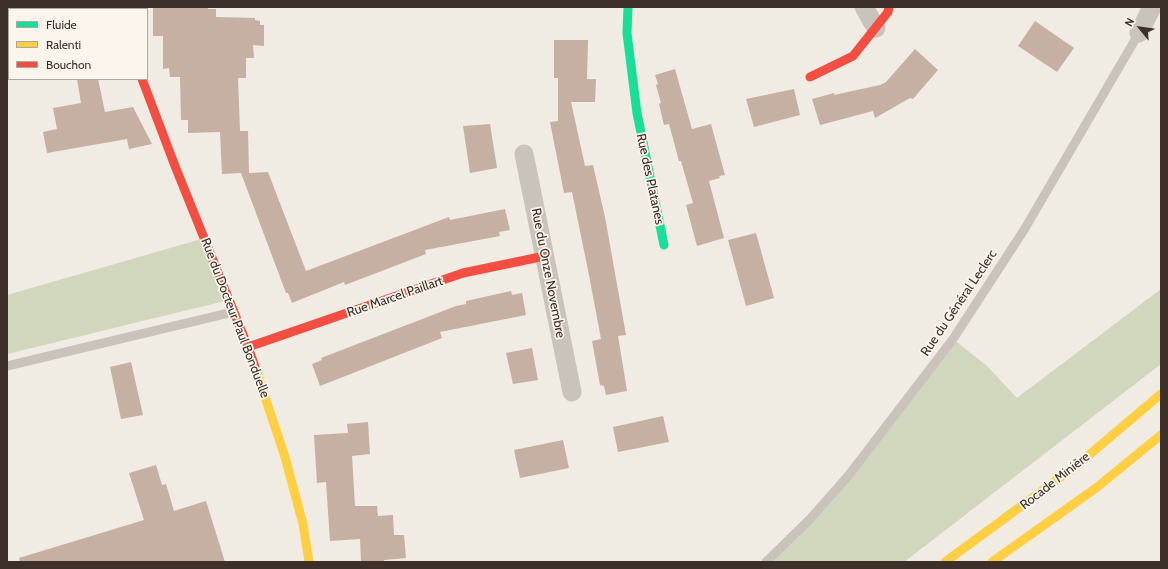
<!DOCTYPE html>
<html>
<head>
<meta charset="utf-8">
<style>
	body { margin:0 }
	#map { position:relative; width:1168px; height:569px; overflow:hidden; background:#f0ebe3; font-family:Cabin,sans-serif }
	canvas { display:block }
	.frame { position:absolute; inset:0; border:8px solid #3c3029; pointer-events:none }
	.legend { position:absolute; left:8px; top:8px; width:140px; height:72px; box-sizing:border-box; background:#fcf5ec; border:1px solid #afa69e; margin:0; padding:5px 7px; list-style:none; font-size:12px; color:#3c3029 }
	.legend li { display:flex; align-items:center; gap:8px; height:20px }
	.legend b { width:20px; border:1px solid #afa69e }
	.north { position:absolute; left:1120px; top:8px; width:40px; height:40px; -webkit-text-stroke:3px #fcf5ec; paint-order:stroke; rotate:299deg; font-size:11px; font-weight:700; line-height:16px; text-align:center; color:#3c3029 }
	.north::after { content:''; display:block; margin:auto; width:14px; height:18px; background:#3c3029; clip-path:polygon(50% 0,100% 100%,50% 72%,0 100%) }
</style>
</head>
<body>
<div id="map">
<canvas width="1168" height="569"></canvas>
<div class="frame"></div>
<ul class="legend">
<li><b style="height:5px;background:#16e098"></b>Fluide</li>
<li><b style="height:5px;background:#ffcf43"></b>Ralenti</li>
<li><b style="height:5px;background:#f24e42"></b>Bouchon</li>
</ul>
<div class="north">N</div>
</div>
<script>
const ctx = document.querySelector('canvas').getContext('2d');
ctx.lineJoin = 'round';
function paint(path, color) { ctx.fillStyle = color; ctx.fill(path, 'evenodd'); }
const toPath = rows => new Path2D(rows.map(r => 'M' + r).join(''));
function stroke(path, color, width, dash) { ctx.strokeStyle = color; ctx.lineWidth = width; ctx.lineCap = dash ? 'butt' : 'round'; ctx.setLineDash(dash || []); ctx.stroke(path); }
function drawText(font, color, halo, rows, align = 'center') {
  ctx.font = font + ' Cabin,sans-serif'; ctx.lineWidth = 3.5; ctx.setLineDash([]); ctx.textBaseline = 'middle'; ctx.strokeStyle = halo; ctx.fillStyle = color; for (const [text, x, y, turn = 0] of rows) {
    ctx.save(); ctx.translate(x, y); ctx.rotate((+turn || 0) * Math.PI / 180); ctx.textAlign = isNaN(turn) ? turn : align; if (halo) ctx.strokeText(text, 0, 0); ctx.fillText(text, 0, 0); ctx.restore();
  }
}
const green = toPath([
	[205,238,229,300,7,354,7,295],
	[1161,289,1161,364,908,559,904,562,766,562,810,519,953,339,987,366,1017,398]
]);
const building = toPath([
	[153,7,208,7,208,9,216,9,216,17,255,18,255,20,260,21,260,25,264,25,264,46,253,45,254,58,246,58,246,78,238,78,240,131,248,131,249,173,268,172,306,271,449,217,450,220,505,209,510,230,499,232,500,236,425,250,426,254,345,285,344,282,292,303,288,293,286,293,241,173,222,174,220,132,188,133,188,120,181,120,180,77,170,77,169,68,163,69,163,36,153,36],
	[1035,21,1074,48,1057,72,1018,46],
	[554,40,588,40,587,79,596,79,595,102,571,102,585,166,593,165,605,217,626,335,618,336,627,391,606,395,604,386,600,385,592,341,601,339,589,275,572,192,564,193,550,122,558,121,558,78,554,78],
	[915,49,938,70,913,99,910,98,875,118,873,111,820,125,812,99,834,93,834,95,880,85,886,82],
	[675,69,692,129,711,124,725,175,719,176,720,178,709,181,724,238,697,246,686,205,693,203,681,161,679,161,669,124,664,125,659,104,661,103,656,85,658,84,655,75],
	[77,79,98,79,105,112,133,107,152,144,129,149,127,139,47,153,43,132,57,129,53,108,81,103],
	[794,89,800,115,754,127,746,99],
	[490,124,497,168,470,173,463,126],
	[756,233,774,298,746,306,728,240],
	[511,291,512,295,522,293,526,315,440,332,442,338,320,386,312,364,322,360,321,358,456,306,466,304,466,301],
	[532,348,538,380,513,384,506,353],
	[131,362,143,415,121,419,110,367],
	[663,416,669,442,618,452,613,427],
	[368,422,370,454,352,456,355,506,377,506,378,516,393,515,394,535,404,535,406,558,384,560,384,562,361,562,360,539,330,541,326,482,317,483,314,435,348,433,347,424],
	[563,440,569,468,520,478,514,450],
	[156,465,162,485,166,484,174,511,206,501,225,562,20,562,19,558,144,520,129,473]
]);
const lane = toPath([
	[7,366,233,312],
	[766,562,810,519,848,476,953,339,1024,230,1139,33]
]);
const street = toPath([
	[864,7,876,28],
	[1139,33,1152,7],
	[524,154,572,392]
]);
const fast = toPath([
	[628,7,627,33,637,113,664,245]
]);
const slow = toPath([
	[115,7,115,9],
	[255,367,285,457,303,524,309,562],
	[945,562,1076,466,1161,394],
	[992,562,1096,488,1161,435]
]);
const jam = toPath([
	[810,77,853,56,888,12,889,7],
	[142,79,175,166,248,347,255,367],
	[248,347,463,273,545,256]
]);
const streetNames = [
	["Rue des Platanes",650,179,78],
	["Rue du Onze Novembre",548,273,79],
	["Rue Marcel Paillart",395,297,-19],
	["Rue du Général Leclerc",959,303,-56],
	["Rue du Docteur Paul Bonduelle",235,318,69],
	["Rocade Minière",1055,481,-38]
];
paint(green, '#d0d7bc');
paint(building, '#c6b0a3');
stroke(lane, '#c9c3bc', 9);
stroke(street, '#c9c3bc', 19);
stroke(fast, '#16e098', 9);
stroke(slow, '#ffcf43', 9);
stroke(jam, '#f24e42', 9);
drawText('13px', '#3c3029', '#fcf5ec', streetNames);
</script>
</body>
</html>
